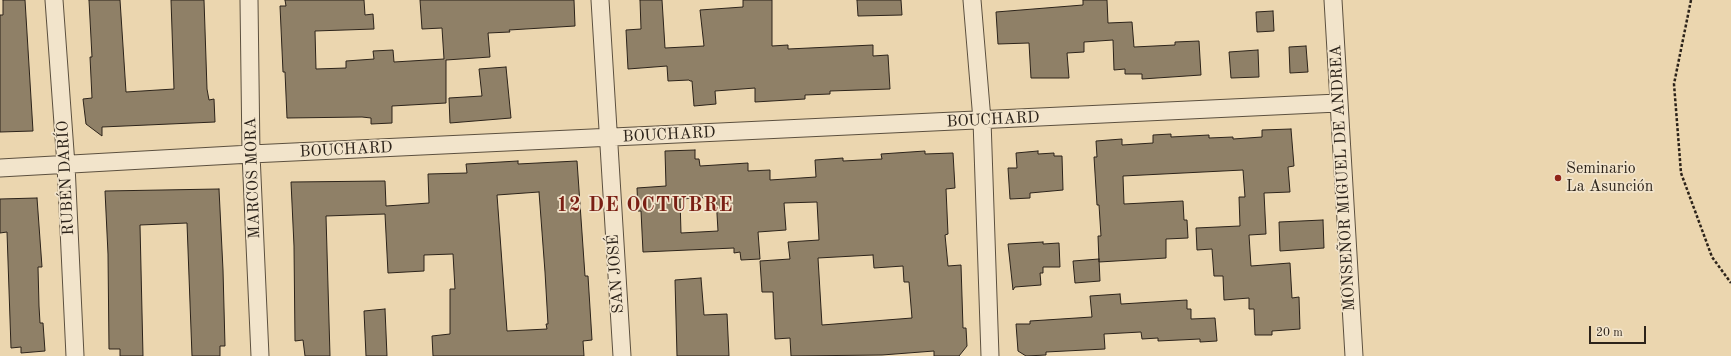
<!DOCTYPE html>
<html>
<head>
<meta charset="utf-8">
<style>
	body { margin:0 }
	#map { position:relative; width:1731px; height:356px; overflow:hidden; background:#ebd6af; font-family:"Old Standard TT",serif }
	canvas { display:block }
	.scale { position:absolute; left:1589px; top:326px; width:57px; height:18px; box-sizing:border-box; border:2px solid #2c231a; border-top:0; padding-left:5px; font-size:12px; line-height:14px; white-space:nowrap; color:#2c231a; -webkit-text-stroke:3px #f2e4cb; paint-order:stroke }
</style>
</head>
<body>
<div id="map">
<canvas width="1731" height="356"></canvas>
<div class="scale">20 m</div>
</div>
<script>
const ctx = document.querySelector('canvas').getContext('2d');
ctx.lineJoin = 'round';
function paint(path, color) { ctx.fillStyle = color; ctx.fill(path, 'evenodd'); }
const toPath = rows => new Path2D(rows.map(r => 'M' + r).join(''));
function stroke(path, color, width, dash) { ctx.strokeStyle = color; ctx.lineWidth = width; ctx.lineCap = dash ? 'butt' : 'round'; ctx.setLineDash(dash || []); ctx.stroke(path); }
function drawText(font, color, halo, rows, align = 'center') {
  ctx.font = font + ' "Old Standard TT",serif'; ctx.lineWidth = 3.5; ctx.setLineDash([]); ctx.textBaseline = 'middle'; ctx.strokeStyle = halo; ctx.fillStyle = color; for (const [text, x, y, turn = 0] of rows) {
    ctx.save(); ctx.translate(x, y); ctx.rotate((+turn || 0) * Math.PI / 180); ctx.textAlign = isNaN(turn) ? turn : align; if (halo) ctx.strokeText(text, 0, 0); ctx.fillText(text, 0, 0); ctx.restore();
  }
}
const building = toPath([
	[3,0,25,0,33,131,0,132,0,15,3,15,3,0],
	[89,0,120,0,126,92,174,89,171,0,204,0,207,89,209,100,214,99,215,122,102,127,102,136,86,124,83,99,92,98,90,57,92,57,89,0],
	[285,0,364,0,365,15,373,14,374,29,315,31,316,69,346,68,346,61,374,59,373,51,393,50,394,62,444,59,442,28,422,29,420,0,574,0,575,26,509,30,510,32,488,33,490,57,446,60,446,103,392,106,392,123,371,124,371,118,362,117,287,118,285,72,283,72,280,6,286,6,285,0],
	[640,0,662,0,665,48,704,46,700,10,743,7,743,0,772,0,772,46,788,45,788,49,873,45,873,56,888,55,890,89,830,91,830,94,805,95,805,99,755,102,755,88,715,91,716,104,694,106,692,81,690,81,689,80,668,81,667,66,628,69,626,30,641,29,640,0],
	[857,0,901,0,902,15,858,16,857,0],
	[1083,0,1107,0,1108,23,1132,22,1134,47,1175,45,1175,42,1199,41,1201,75,1142,79,1142,74,1125,74,1125,69,1114,70,1113,40,1084,42,1084,52,1067,53,1069,78,1031,78,1029,43,998,44,996,12,1083,5,1083,0],
	[1273,11,1274,31,1257,32,1256,12,1273,11],
	[1306,46,1308,72,1290,73,1289,47,1306,46],
	[1258,50,1259,77,1231,78,1229,52,1258,50],
	[506,67,511,118,450,123,449,98,482,96,479,69,506,67],
	[1291,129,1294,166,1288,167,1290,192,1264,193,1266,234,1249,235,1251,266,1290,263,1292,298,1299,297,1300,329,1272,331,1272,335,1255,335,1254,309,1249,309,1249,298,1224,300,1223,276,1214,276,1212,249,1197,250,1196,228,1240,226,1239,197,1245,197,1243,170,1123,176,1124,204,1183,201,1184,220,1187,220,1188,238,1166,239,1166,258,1099,262,1098,236,1101,236,1099,205,1097,205,1094,157,1097,157,1096,141,1122,139,1122,145,1153,143,1153,135,1171,134,1171,137,1209,135,1209,138,1233,137,1233,139,1262,137,1262,130,1291,129],
	[695,150,695,159,699,159,700,166,748,163,748,171,770,170,770,180,816,177,815,160,843,158,843,161,882,159,881,154,925,151,925,154,953,153,955,188,946,189,948,234,945,235,948,266,961,265,963,328,966,328,967,346,959,356,934,356,934,351,882,355,791,356,790,338,775,339,773,292,762,292,760,261,790,259,788,242,819,240,817,202,784,203,786,230,758,232,760,259,741,260,740,252,734,253,734,248,643,252,641,211,638,211,637,188,666,186,665,151,695,150],
	[716,197,718,231,681,233,680,199,716,197],
	[873,255,874,268,903,266,904,282,909,282,912,318,822,325,818,258,873,255],
	[1038,151,1038,154,1054,153,1054,156,1062,156,1063,190,1030,193,1030,198,1010,199,1008,168,1017,168,1016,153,1038,151],
	[518,161,518,164,577,161,585,276,588,276,592,340,583,341,584,356,433,356,432,336,450,334,450,289,455,289,453,254,424,255,424,271,388,273,385,214,326,216,330,356,305,356,303,340,295,341,294,246,291,182,385,181,386,206,429,203,428,174,467,173,466,164,518,161],
	[539,192,545,272,548,324,546,324,547,329,507,331,497,195,539,192],
	[219,189,223,270,225,346,220,346,220,356,192,356,187,223,140,225,143,356,120,356,120,349,109,349,108,254,105,191,219,189],
	[37,198,42,267,38,267,39,306,40,323,43,323,45,351,21,353,21,347,11,348,7,232,0,233,0,199,37,198],
	[1323,220,1324,248,1280,251,1279,222,1323,220],
	[1043,242,1043,244,1059,243,1060,267,1043,267,1043,273,1040,273,1041,285,1015,287,1013,290,1008,244,1043,242],
	[1099,259,1100,281,1075,283,1073,261,1099,259],
	[701,278,704,315,727,314,729,356,677,356,675,280,701,278],
	[1120,294,1121,304,1187,300,1187,309,1191,309,1191,319,1215,318,1217,341,1200,342,1200,339,1158,341,1158,338,1142,339,1141,332,1104,334,1105,349,1046,352,1046,355,1026,356,1018,351,1016,324,1030,324,1030,321,1092,317,1090,296,1120,294],
	[385,309,387,356,366,356,364,311,385,309]
]);
const path = toPath([
	[1691,0,1674,84,1681,173,1712,257,1731,283]
]);
const minor = toPath([
	[54,0,66,165,75,356],
	[249,0,251,154,260,356],
	[600,0,622,356],
	[972,0,982,120,990,356],
	[1333,0,1354,356],
	[0,168,251,154,1338,103]
]);
const markers = [
	[1558,178,4,"#8f2418"]
];
const streetNames = [
	["BOUCHARD",993,120,-3],
	["BOUCHARD",669,135,-3],
	["BOUCHARD",346,150,-3],
	["RUBÉN DARÍO",66,178,-93],
	["MARCOS MORA",253,178,-92],
	["MONSEÑOR MIGUEL DE ANDREA",1343,178,-93],
	["SAN JOSÉ",616,274,-94]
];
const poiNames = [
	["Seminario",1566,169],
	["La Asunción",1566,187]
];
const districtNames = [
	["12 DE OCTUBRE",645,206]
];
paint(building, '#8f8067');
stroke(building, '#2c231a', 1);
stroke(minor, '#5c503f', 19);
stroke(path, '#2c231a', 2.5, [3, 2]);
stroke(minor, '#f2e4cb', 17);
for (const [x, y, r, color] of markers) { const dot = new Path2D(); dot.arc(x, y, r, 0, 2 * Math.PI); ctx.fillStyle = color; ctx.fill(dot); stroke(dot, '#f2e4cb', 1.5); }
drawText('16px', '#2c231a', '#f2e4cb', streetNames);
drawText('16px', '#2c231a', '#f2e4cb', poiNames, 'left');
ctx.letterSpacing = '1px';
drawText('bold 20px', '#7a1f14', '#f2e4cb', districtNames);
ctx.letterSpacing = '0px';
</script>
</body>
</html>
